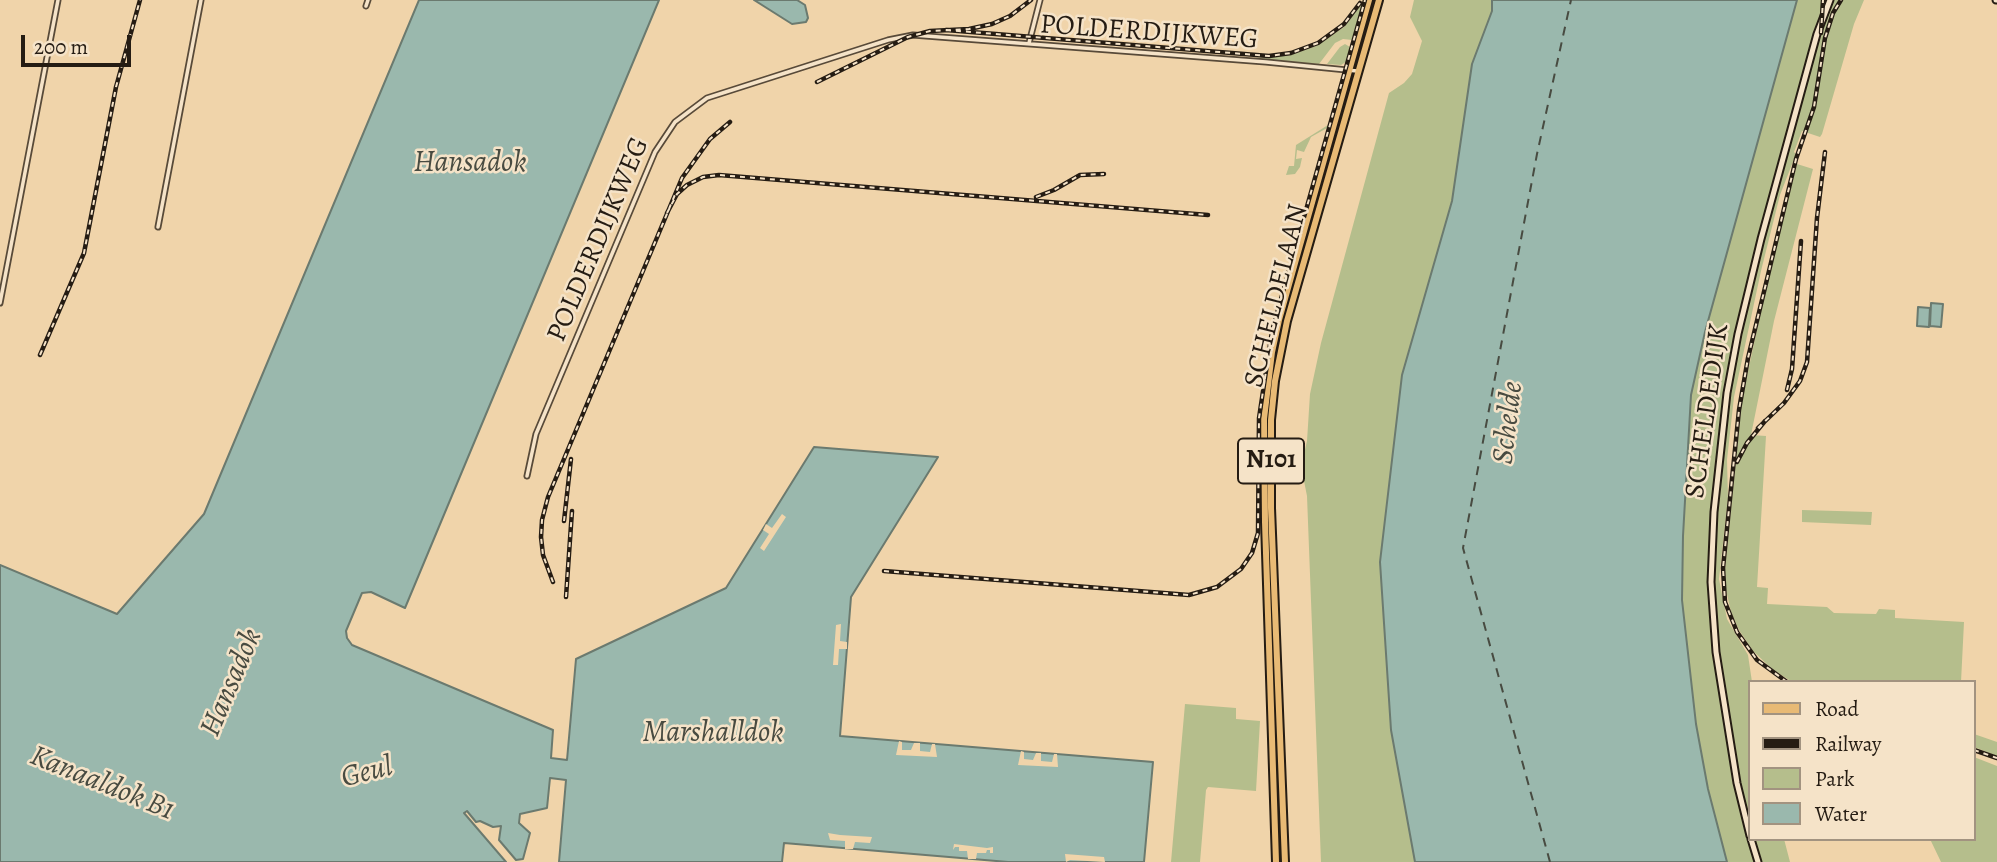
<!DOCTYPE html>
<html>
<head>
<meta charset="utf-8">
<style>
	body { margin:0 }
	#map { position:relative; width:1997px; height:862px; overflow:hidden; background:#f0d4aa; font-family:Alegreya,serif }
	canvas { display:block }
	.legend { position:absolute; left:1748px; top:680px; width:228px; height:161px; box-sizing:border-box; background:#f5e3c8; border:2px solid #a29380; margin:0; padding:9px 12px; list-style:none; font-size:21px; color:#251c13 }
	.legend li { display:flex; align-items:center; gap:14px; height:35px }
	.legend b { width:35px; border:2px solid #a29380 }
	.scale { position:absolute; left:21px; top:35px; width:110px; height:32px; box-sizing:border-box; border:4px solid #251c13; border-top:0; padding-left:9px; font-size:21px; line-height:24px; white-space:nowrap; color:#251c13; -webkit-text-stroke:5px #f5e3c8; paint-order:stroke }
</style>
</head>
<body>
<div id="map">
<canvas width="1997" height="862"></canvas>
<ul class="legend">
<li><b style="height:9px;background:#e8ba75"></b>Road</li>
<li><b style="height:9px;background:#251c13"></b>Railway</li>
<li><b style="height:19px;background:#b5be8c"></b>Park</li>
<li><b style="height:19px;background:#9ab8ad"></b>Water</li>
</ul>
<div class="scale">200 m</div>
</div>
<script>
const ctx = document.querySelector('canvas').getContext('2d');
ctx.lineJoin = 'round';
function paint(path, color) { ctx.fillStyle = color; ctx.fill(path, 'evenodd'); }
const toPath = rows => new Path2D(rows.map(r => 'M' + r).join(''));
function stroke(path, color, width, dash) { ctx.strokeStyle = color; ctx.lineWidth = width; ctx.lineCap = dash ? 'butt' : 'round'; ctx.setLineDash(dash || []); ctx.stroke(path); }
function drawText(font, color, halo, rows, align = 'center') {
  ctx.font = font + ' Alegreya,serif'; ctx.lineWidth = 5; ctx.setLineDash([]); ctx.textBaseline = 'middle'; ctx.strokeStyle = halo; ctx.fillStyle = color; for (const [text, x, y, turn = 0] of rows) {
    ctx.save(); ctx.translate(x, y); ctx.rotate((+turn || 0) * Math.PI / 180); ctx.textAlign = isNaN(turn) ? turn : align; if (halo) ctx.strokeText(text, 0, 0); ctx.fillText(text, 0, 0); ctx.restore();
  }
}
const green = toPath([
	[1414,0,1492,0,1492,11,1472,64,1452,201,1391,729,1415,862,1321,862,1307,496,1301,466,1307,441,1310,394,1321,343,1389,93,1404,83,1412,74,1422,41,1410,17],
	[1797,0,1864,0,1854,24,1822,134,1820,137,1802,131,1794,152,1796,154,1780,195,1761,271,1734,397,1727,460,1728,498,1719,579,1727,619,1748,655,1752,682,1750,839,1784,839,1790,862,1727,862,1708,789,1696,724,1682,600,1683,536,1691,395,1705,332],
	[1363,2,1352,40,1343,39,1335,43,1319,64,1254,58,1290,55,1316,46,1344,27],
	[1345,44,1350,47,1347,59,1349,60,1341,65,1327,64,1340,47],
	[1328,125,1327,128,1311,137,1304,152,1297,150,1296,159,1302,158,1300,167,1295,174,1286,175,1289,166,1294,166,1296,145],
	[1797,164,1813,169,1774,321,1751,435,1766,436,1757,587,1768,588,1767,604,1827,607,1834,613,1876,614,1879,609,1895,610,1895,618,1964,622,1961,682,1792,682,1772,669,1753,651,1739,630,1731,612,1726,590,1725,569,1742,399,1771,265],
	[1802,510,1872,512,1871,525,1802,522],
	[1185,704,1236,708,1236,719,1260,721,1256,791,1208,787,1206,790,1200,862,1171,862],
	[1974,734,1997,742,1997,756,1974,747],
	[1974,757,1997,766,1997,862,1941,862,1930,839,1974,839]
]);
const water = toPath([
	[419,0,659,0,405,608,371,592,362,593,346,631,347,638,352,645,553,730,551,758,567,760,576,659,726,588,814,447,938,457,851,597,840,736,1153,762,1144,862,1008,862,784,843,782,862,559,862,566,780,550,778,547,808,520,814,519,823,530,833,523,859,516,860,499,840,501,826,493,827,480,821,476,822,467,811,464,813,506,862,0,862,0,565,117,614,204,514,419,0],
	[754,0,797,0,805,5,808,18,806,22,792,24,754,0],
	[1492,0,1797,0,1705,332,1691,395,1683,536,1682,600,1696,724,1708,789,1727,862,1415,862,1391,730,1380,562,1402,375,1452,201,1472,64,1492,11,1492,0],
	[1931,303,1943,304,1941,327,1930,326,1931,303],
	[1918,307,1930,308,1929,327,1917,326,1918,307]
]);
const pier = toPath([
	[782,514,786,517,764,551,760,548,769,534,763,530,766,524,772,528],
	[841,624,840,641,847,642,847,649,839,649,838,665,833,665,836,625],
	[899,741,902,742,902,750,911,750,914,743,920,743,920,751,930,752,932,744,935,744,937,757,896,755],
	[1021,751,1024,752,1024,759,1033,760,1036,753,1041,753,1041,761,1052,762,1054,754,1057,754,1058,767,1018,765],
	[828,833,840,835,872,837,870,843,855,842,853,849,845,849,845,841,830,840],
	[954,844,987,848,993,847,993,853,990,853,990,850,987,850,986,853,977,853,976,859,968,859,967,851,959,851,959,847,955,847,953,850],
	[1065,854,1104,857,1105,862,1070,860,1066,862]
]);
const ferry = toPath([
	[1550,862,1463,548,1537,154,1571,0]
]);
const street = toPath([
	[366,6,368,0],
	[1029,43,1040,0],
	[158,227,201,0],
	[0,303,58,0],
	[527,476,536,434,655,152,675,122,707,98,888,40,913,35,1266,62,1357,71]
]);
const secondary = toPath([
	[1996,0,1997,0],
	[1750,836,1737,783,1716,652,1711,582,1714,512,1727,393,1738,334,1761,239,1817,34,1830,0],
	[1751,839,1758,862]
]);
const primary = toPath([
	[1276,862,1265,522,1264,419,1272,352,1279,320,1369,0],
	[1285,862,1271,508,1271,420,1275,381,1287,321,1379,0]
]);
const rail = toPath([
	[946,30,1269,56,1291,53,1318,43,1344,24,1360,3],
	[1821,33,1823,0],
	[817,82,908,37,930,31,969,29,992,24,1010,16,1031,0],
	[1036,197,1054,190,1080,175,1104,174],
	[667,213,677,194,687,185,703,177,719,175,1208,215],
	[40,355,84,253,116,87,140,0],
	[1787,390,1792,369,1801,241],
	[1758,428,1784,403,1800,381,1807,362,1817,218,1825,152],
	[1737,462,1747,443,1765,421],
	[564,521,571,459],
	[884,571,1189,595,1217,587,1241,569,1252,553,1258,533,1259,418,1272,331,1365,0],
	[553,582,543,555,541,537,542,520,548,497,682,178,710,139,730,122],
	[566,597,572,511],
	[1787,682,1757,660,1737,632,1725,602,1723,568,1739,410,1748,358,1796,159,1814,107,1825,38,1833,13,1841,0],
	[1974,750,1997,758]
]);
const shields = [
	[1271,461,66]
];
const shieldNames = [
	["N101",1271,461]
];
const streetNames = [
	["POLDERDIJKWEG",1149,33,4],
	["POLDERDIJKWEG",599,240,-67],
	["SCHELDELAAN",1277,296,-76],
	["SCHELDEDIJK",1708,411,-82]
];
const waterNames = [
	["Hansadok",470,164],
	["Schelde",1509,423,-83],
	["Hansadok",232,683,-67],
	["Marshalldok",713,734],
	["Geul",367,773,-14],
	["Kanaaldok B1",102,784,22]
];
paint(green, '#b5be8c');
paint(water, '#9ab8ad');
stroke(water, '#6b7a6f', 2);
paint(pier, '#f0d4aa');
stroke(ferry, '#484b41', 2, [9, 7]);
stroke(street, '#584a39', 7);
stroke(secondary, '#251c13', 9);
stroke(primary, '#251c13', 10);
stroke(street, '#f5e3c8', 3.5);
stroke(secondary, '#f5e3c8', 5);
stroke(primary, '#e8ba75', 6);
stroke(rail, '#251c13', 4.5);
stroke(rail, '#f5e3c8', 2, [5]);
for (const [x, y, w] of shields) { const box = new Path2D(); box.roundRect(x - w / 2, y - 22.5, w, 45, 5); ctx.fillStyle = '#f5e3c8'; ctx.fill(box); stroke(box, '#251c13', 2); }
drawText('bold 26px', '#251c13', null, shieldNames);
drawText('28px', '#251c13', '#f5e3c8', streetNames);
drawText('italic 30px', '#484b41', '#f5e3c8', waterNames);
</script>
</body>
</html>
